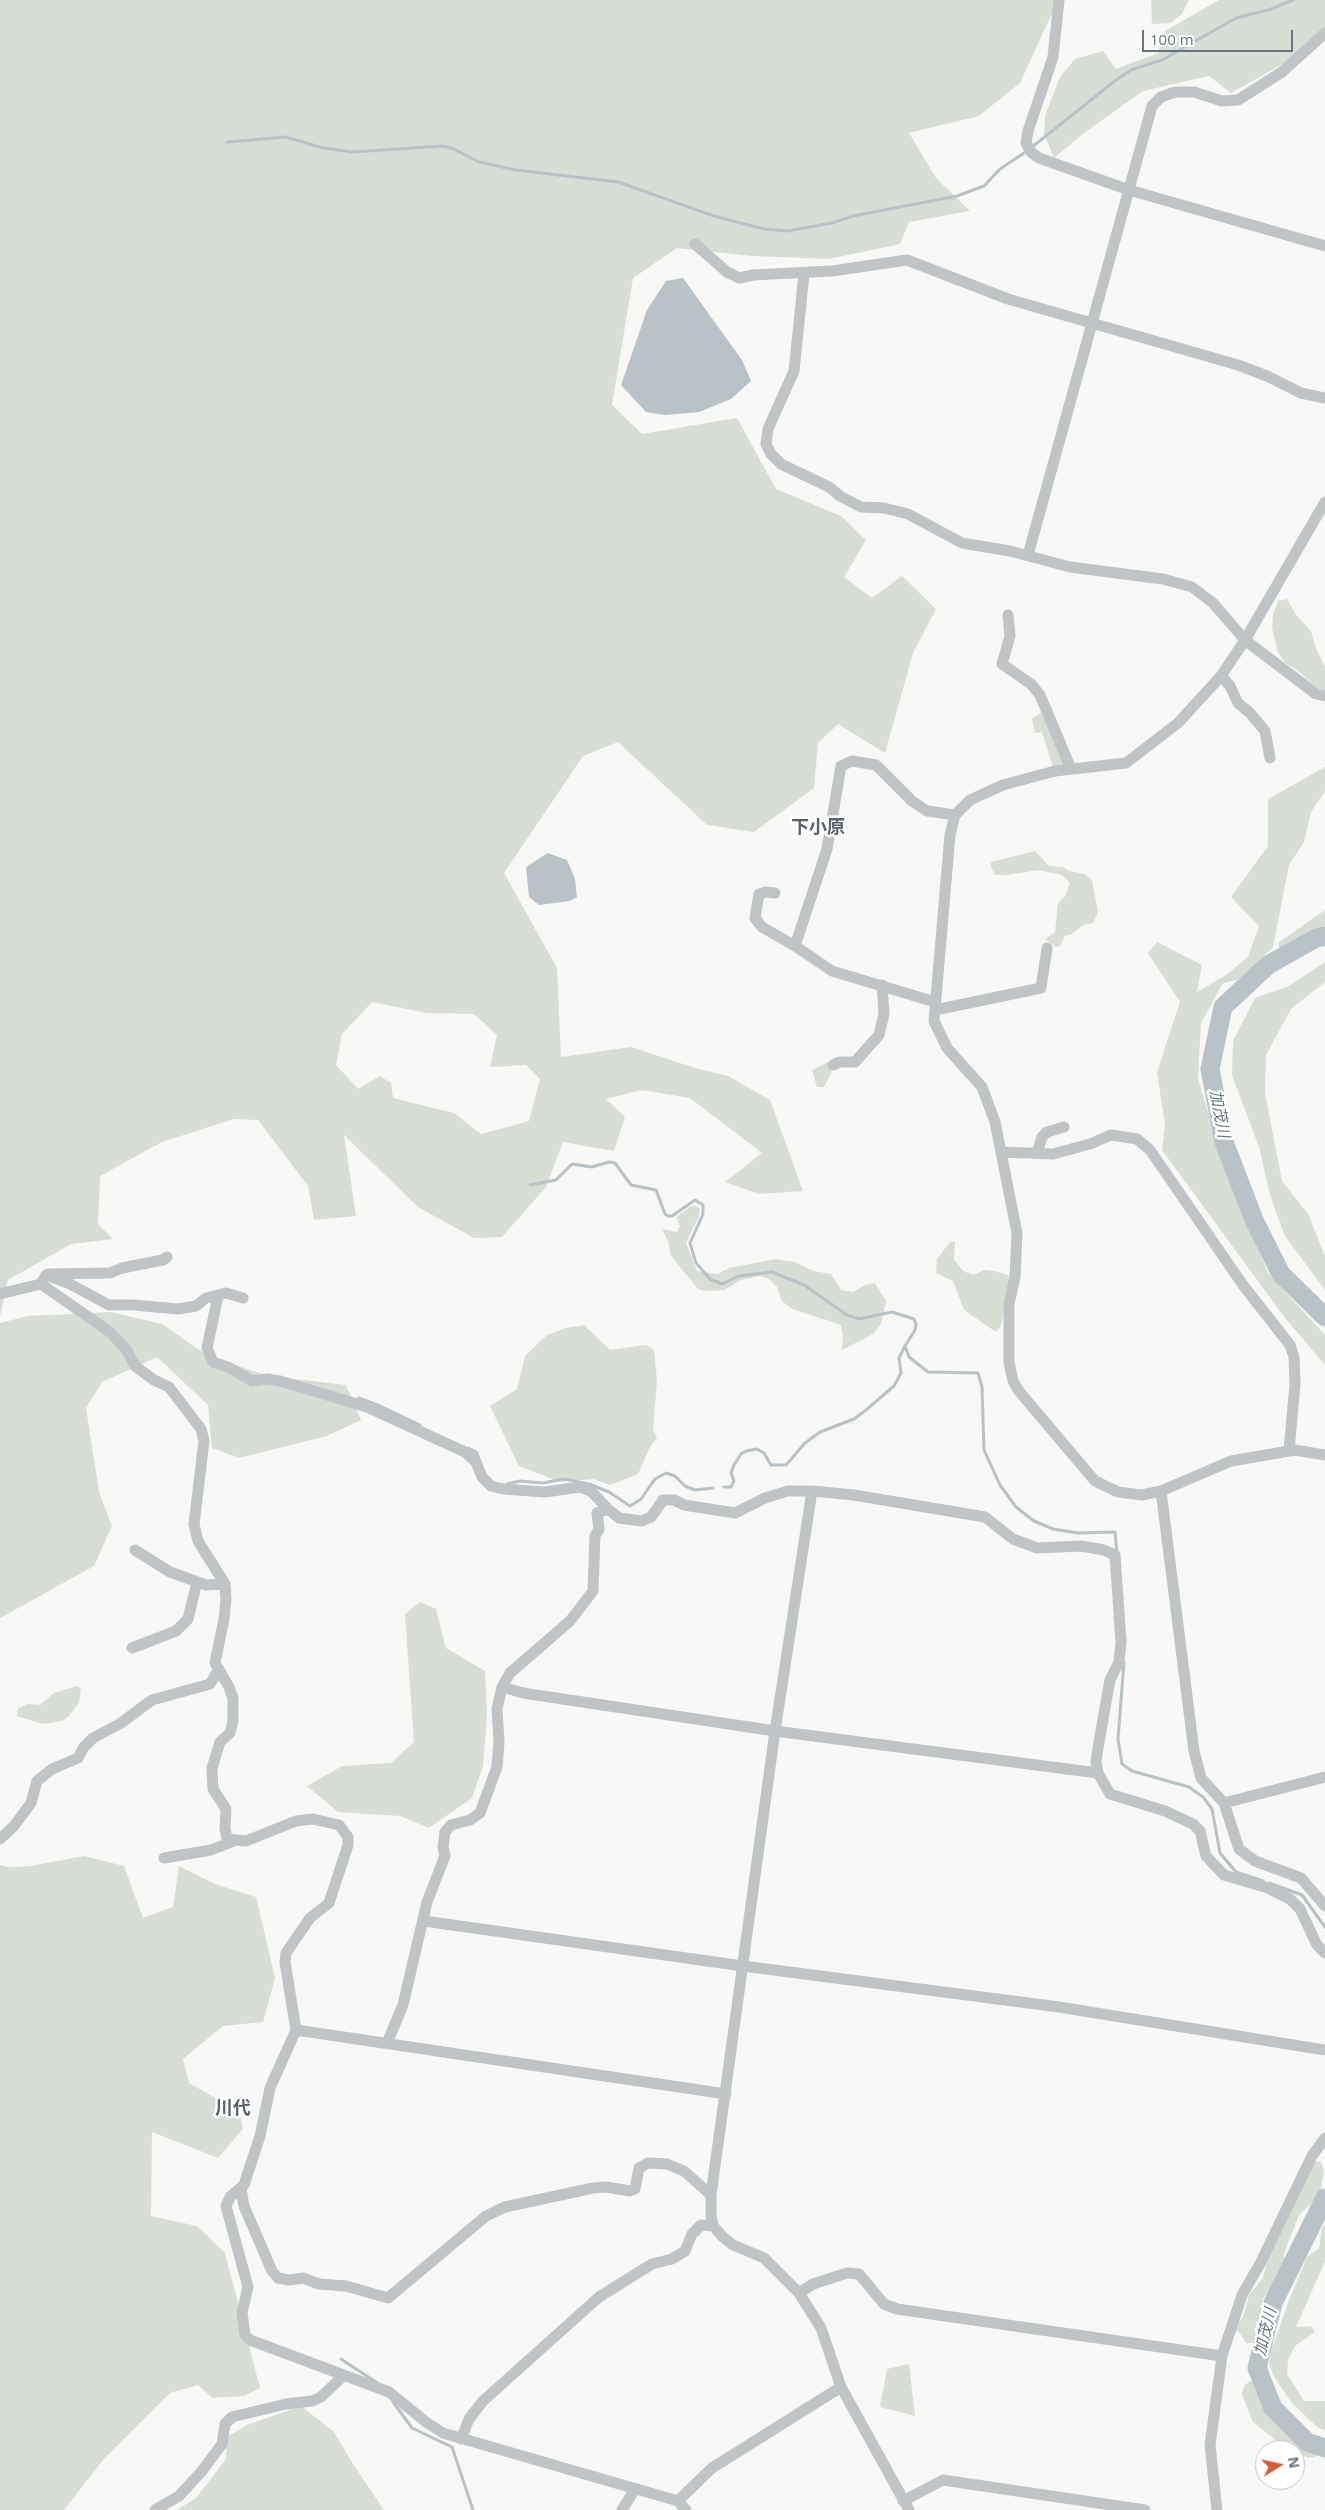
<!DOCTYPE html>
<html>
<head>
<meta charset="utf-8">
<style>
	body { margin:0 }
	#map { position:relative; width:1325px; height:2510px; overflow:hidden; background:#f8f8f6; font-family:"Open Sans",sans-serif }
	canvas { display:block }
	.north { position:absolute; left:1255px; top:2440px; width:50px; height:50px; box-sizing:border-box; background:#fff; border:1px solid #c2c7cb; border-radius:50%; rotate:80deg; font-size:14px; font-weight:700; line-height:20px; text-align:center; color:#66747e }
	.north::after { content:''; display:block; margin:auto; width:18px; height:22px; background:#d35e3b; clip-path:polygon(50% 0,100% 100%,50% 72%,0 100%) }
	.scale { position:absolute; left:1142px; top:30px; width:151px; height:22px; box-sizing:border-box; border:2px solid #66747e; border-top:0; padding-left:6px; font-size:15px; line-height:18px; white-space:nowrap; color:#66747e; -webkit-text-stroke:4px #fff; paint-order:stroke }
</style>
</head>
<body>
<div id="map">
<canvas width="1325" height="2510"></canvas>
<div class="north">N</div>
<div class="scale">100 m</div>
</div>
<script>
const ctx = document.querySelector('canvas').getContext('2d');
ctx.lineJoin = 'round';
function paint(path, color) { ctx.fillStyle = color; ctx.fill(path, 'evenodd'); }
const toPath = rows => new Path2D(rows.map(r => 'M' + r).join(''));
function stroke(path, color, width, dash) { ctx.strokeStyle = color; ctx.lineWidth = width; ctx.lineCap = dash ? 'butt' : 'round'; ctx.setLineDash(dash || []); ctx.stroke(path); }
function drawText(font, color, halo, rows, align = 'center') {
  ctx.font = font + ' "Open Sans","Noto Sans JP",sans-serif'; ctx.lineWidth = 5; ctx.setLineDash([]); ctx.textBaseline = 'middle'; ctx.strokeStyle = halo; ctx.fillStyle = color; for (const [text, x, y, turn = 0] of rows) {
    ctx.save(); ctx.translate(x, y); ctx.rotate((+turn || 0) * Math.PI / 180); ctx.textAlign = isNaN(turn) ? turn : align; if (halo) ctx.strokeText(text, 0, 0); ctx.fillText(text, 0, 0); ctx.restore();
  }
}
const green = toPath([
	[0,0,1055,0,1055,7,1020,83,979,116,909,133,936,178,970,211,909,222,900,244,829,259,752,256,677,248,633,278,612,405,642,434,737,418,776,489,841,516,866,540,844,577,872,598,902,576,936,609,913,653,885,753,838,724,818,743,814,788,754,832,707,825,618,742,583,756,504,873,557,968,561,1057,631,1047,695,1068,728,1076,770,1100,803,1191,759,1194,725,1182,762,1153,690,1098,642,1090,606,1099,625,1117,614,1151,563,1142,546,1187,502,1237,474,1238,418,1207,344,1135,356,1216,314,1220,308,1186,258,1120,234,1119,162,1142,100,1176,98,1224,113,1239,71,1244,8,1280,0,1316],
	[372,1002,427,1013,474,1014,497,1035,490,1067,526,1065,540,1079,529,1121,481,1134,454,1113,393,1098,391,1083,380,1076,358,1089,336,1065,342,1034],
	[1151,0,1189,0,1182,14,1171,23,1152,24],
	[1219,0,1325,0,1325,31,1297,56,1231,93,1209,76,1143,91,1084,133,1054,158,1044,134,1045,116,1060,77,1075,59,1103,51,1116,69,1158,53,1165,31],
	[1287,599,1296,615,1311,631,1315,646,1325,667,1325,690,1318,689,1297,670,1285,663,1278,652,1272,628,1273,615,1278,601],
	[1043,712,1066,764,1053,767,1042,732,1035,733,1032,718],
	[1325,767,1325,791,1311,812,1304,842,1289,865,1273,947,1241,979,1223,983,1201,1023,1198,1079,1226,1170,1268,1273,1325,1335,1325,1365,1285,1318,1162,1150,1165,1125,1157,1072,1180,1002,1148,953,1157,942,1202,965,1197,992,1226,975,1248,957,1259,926,1231,897,1268,846,1268,799],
	[1035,851,1049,866,1063,867,1069,871,1085,874,1092,880,1098,912,1093,923,1083,925,1072,934,1065,936,1060,946,1056,947,1045,939,1055,932,1058,903,1065,896,1070,883,1062,875,1038,870,1008,875,995,875,991,867,991,862],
	[1325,910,1325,926,1281,951,1278,943],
	[1325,962,1325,982,1291,1009,1266,1055,1265,1093,1282,1181,1308,1214,1325,1256,1325,1290,1285,1236,1270,1195,1259,1147,1232,1075,1233,1041,1255,998,1289,986],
	[828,1062,832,1072,824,1087,817,1087,812,1070],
	[693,1205,700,1208,699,1216,686,1243,697,1271,718,1274,729,1268,776,1259,795,1262,813,1271,831,1274,841,1290,853,1292,865,1285,875,1283,886,1301,881,1324,873,1334,842,1350,843,1336,841,1325,792,1309,782,1301,777,1287,769,1279,760,1276,741,1280,724,1290,705,1291,698,1289,671,1256,668,1241,662,1229,677,1232,680,1226,676,1217],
	[950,1242,955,1242,954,1259,963,1271,973,1275,984,1270,994,1271,1006,1274,1011,1278,1001,1326,996,1332,964,1310,953,1281,936,1273,937,1259],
	[111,1312,162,1324,208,1356,269,1376,346,1385,361,1420,327,1436,239,1458,212,1448,208,1405,157,1357,102,1382,86,1408,99,1492,112,1526,94,1566,0,1618,0,1323,28,1316],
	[584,1325,610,1350,646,1345,654,1350,657,1381,653,1429,657,1438,650,1447,638,1474,610,1485,593,1479,560,1482,519,1466,490,1406,517,1389,525,1356,547,1335,566,1328],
	[420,1602,436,1609,446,1648,485,1671,487,1717,483,1766,472,1798,429,1828,400,1816,338,1812,307,1786,342,1766,391,1763,414,1742,405,1614],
	[77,1686,81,1689,79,1703,68,1717,62,1721,43,1724,17,1716,17,1710,21,1707,28,1704,40,1705,54,1693],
	[84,1856,124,1866,143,1918,173,1907,179,1866,215,1884,256,1897,275,1978,263,2022,223,2026,183,2059,189,2083,240,2112,243,2129,218,2158,152,2132,151,2216,197,2226,225,2253,260,2388,244,2396,213,2398,198,2385,170,2393,103,2460,64,2510,0,2510,0,1865,8,1867,30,1866],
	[1320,2161,1324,2170,1320,2195,1299,2215,1283,2256,1288,2260,1263,2299,1261,2308,1263,2328,1259,2339,1254,2343,1246,2343,1239,2332,1234,2330,1243,2317,1249,2295,1263,2278,1266,2265,1304,2183,1315,2162],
	[1325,2223,1325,2261,1296,2327,1311,2326,1315,2332,1295,2346,1288,2360,1287,2374,1304,2401,1325,2401,1325,2431,1316,2426,1291,2402,1273,2375,1269,2363,1271,2351,1288,2303,1307,2257,1319,2248,1322,2229],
	[909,2364,915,2416,880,2407,887,2369],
	[1250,2381,1258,2382,1277,2417,1304,2444,1311,2446,1319,2452,1315,2457,1309,2458,1295,2453,1295,2450,1289,2450,1283,2446,1253,2422,1242,2395,1244,2386],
	[301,2406,334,2432,351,2461,384,2510,177,2510,196,2498,226,2459,227,2437,247,2425]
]);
const water = toPath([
	[683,278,742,360,751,381,731,399,699,412,665,415,646,412,621,385,647,310,666,281],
	[548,853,567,860,575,879,577,897,570,901,539,905,529,897,526,867]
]);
const stream = toPath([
	[227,142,286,137,323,148,352,152,443,146,454,149,479,162,516,170,618,182,714,216,764,229,787,231,832,223,853,216,957,196,984,186,1000,169,1027,151],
	[1032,147,1116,80,1131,70,1162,60,1236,18,1271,9,1293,0],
	[530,1185,556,1180,572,1164,592,1167,609,1162,615,1163,631,1185,656,1190,665,1214,668,1216,672,1216,695,1200,703,1205,703,1214,690,1243,696,1263,710,1279,722,1284,739,1276,772,1272,804,1285,847,1315,859,1319,892,1312,914,1319,916,1324,915,1330,905,1346,909,1357,928,1372,978,1373,982,1387,984,1450,1000,1485,1016,1507,1034,1521,1053,1529,1078,1533,1115,1532,1117,1554],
	[359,1398,380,1406,420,1425],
	[468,1448,476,1452,479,1459],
	[507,1484,520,1481,543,1483,564,1479,589,1484,609,1492,630,1506,641,1499,655,1479,666,1473,675,1476,685,1486,695,1490,713,1488],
	[724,1487,731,1487,734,1481,731,1473,734,1465,741,1454,746,1451,757,1449,764,1453,771,1465,786,1465,805,1443,820,1432,854,1419,866,1410,894,1386,901,1373,899,1358,905,1346],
	[1124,1662,1118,1739,1122,1764,1132,1771,1189,1787,1203,1797,1212,1809,1220,1853,1236,1872,1263,1881],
	[1269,1883,1302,1895,1325,1927],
	[341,2359,376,2382],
	[393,2402,412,2428,452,2447,473,2510]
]);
const river = toPath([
	[1325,936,1316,938,1268,965,1223,1007,1210,1069,1224,1142,1254,1220,1281,1274,1325,1317],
	[1325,2198,1273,2303,1257,2368,1273,2408,1307,2442,1325,2448]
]);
const minor = toPath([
	[1059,0,1053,57,1028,131,1026,143,1031,152,1039,158,1129,190,1325,246],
	[695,244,727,272,739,278,753,275,832,271,907,260,1008,299,1238,365,1267,376,1301,393,1325,398],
	[804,274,794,371,768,429,766,444,771,454,781,464,829,487,840,496,861,507,884,508,908,514,962,543,1010,551,1070,567,1163,579,1192,587,1213,603,1245,640,1316,694,1325,696],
	[1325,502,1245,640,1221,676,1178,723,1126,763,1055,771,1003,785,970,800,955,815,950,835,934,1021,947,1048,982,1087,995,1122,1017,1233,1015,1277,1009,1304,1009,1362,1013,1381,1018,1390,1095,1481,1118,1492,1142,1495,1161,1491,1231,1461,1295,1450,1325,1455],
	[1028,555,1152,106,1161,97,1175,92,1194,92,1222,101,1238,100,1282,72,1325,33],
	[1008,615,1010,636,1002,664,1031,684,1040,695,1071,769],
	[1221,676,1230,686,1238,703,1250,713,1265,731,1270,758],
	[775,893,766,892,759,894,755,918,762,927,795,946],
	[935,1002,832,971,795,946,827,849,841,766,852,761,876,765,912,801,927,811,955,815],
	[935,1010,1041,988,1047,948],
	[833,1065,839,1062,855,1062,879,1035,884,1014,882,985],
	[1001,1152,1053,1154,1090,1144,1111,1135,1137,1139,1150,1150,1243,1285,1290,1345,1294,1357,1295,1384,1289,1451],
	[1037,1153,1042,1137,1047,1132,1064,1127],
	[48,1274,110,1273,122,1268,163,1260,167,1257],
	[41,1284,110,1332,126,1349,135,1366,154,1380,169,1387,201,1429,204,1441,194,1524,198,1541,225,1584],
	[0,1294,41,1284,46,1275,68,1283,109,1305,133,1305,178,1309,196,1306,206,1298,226,1293,243,1298],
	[218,1296,207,1348,213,1362,230,1368,252,1381,267,1379,280,1381,367,1407,465,1452,476,1462,482,1477,491,1486,503,1489,545,1492,580,1487,592,1492,608,1509],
	[812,1491,775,1731,711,2195,711,2215,713,2226,723,2237,733,2245,764,2258,799,2293,821,2328,841,2387,909,2510],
	[1161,1491,1194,1751,1201,1778,1224,1803,1239,1849,1255,1861,1301,1878,1325,1906],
	[135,1550,170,1572,206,1585,225,1584,226,1599,224,1619,215,1663,229,1687,233,1698,233,1721,230,1733,220,1742,212,1768,213,1789,226,1809,225,1828,227,1839,246,1841,296,1821,313,1819,339,1825,348,1837,348,1845,329,1903,310,1918,286,1953,285,1962,296,2030,270,2088,260,2136,244,2185,230,2197,226,2206,248,2287,242,2313,245,2335,250,2340,389,2392,426,2422,443,2433,678,2501,686,2510],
	[132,1648,176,1631,188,1619,197,1582],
	[502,1687,523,1693,775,1731,1098,1773],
	[1224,1803,1325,1777],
	[0,1839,14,1826,31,1803,37,1781,52,1769,78,1758,84,1747,93,1738,121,1723,152,1700,210,1684,219,1669],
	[164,1858,211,1850,234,1841],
	[424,1921,743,1966,1059,2007,1325,2050],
	[296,2030,726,2094],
	[387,2043,403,2005,427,1902,445,1856,443,1847,445,1832,451,1825,470,1820,480,1813,497,1767,499,1742,497,1709,502,1687,510,1673,570,1621,593,1591,595,1536,599,1529,597,1513,608,1509,619,1518,642,1521,651,1517,663,1500,674,1500,684,1505,735,1513,765,1498,788,1491,812,1491,854,1495,985,1517,1013,1539,1037,1548,1081,1546,1104,1550,1115,1555,1121,1642,1119,1662,1110,1680,1100,1736,1096,1761,1098,1773,1110,1794,1165,1811,1193,1824,1200,1831,1206,1856,1224,1875,1268,1888,1290,1899,1300,1909,1317,1945,1325,1953],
	[241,2189,244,2206,272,2271,278,2278,289,2280,303,2278,319,2284,346,2286,388,2298,486,2216,505,2207,593,2188,606,2187,630,2191,635,2189,639,2168,648,2163,667,2164,684,2171,711,2195],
	[799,2293,813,2284,847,2273,859,2274,884,2304,897,2309,1222,2356],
	[461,2439,469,2419,483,2401,599,2297,652,2264,672,2259,685,2251,692,2234,701,2225,713,2226],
	[678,2501,712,2468,841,2387],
	[903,2501,943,2480,1145,2510],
	[155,2510,179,2496,202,2471,222,2444,225,2424,232,2417,286,2404,312,2401,321,2397,344,2375],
	[622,2510,635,2489],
	[1217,2510,1210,2445,1222,2356,1242,2295,1261,2262,1312,2156,1325,2138]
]);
const waterNames = [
	["加茂川",1219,1114,79],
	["加茂川",1266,2332,-76]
];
const quarterNames = [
	["下小原",818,828],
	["川代",233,2109]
];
paint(green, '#d8ddd6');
paint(water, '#b9c3c7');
stroke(stream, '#b9c3c7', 3);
stroke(river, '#b9c3c7', 19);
stroke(minor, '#c0c4c7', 11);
drawText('italic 16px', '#66797f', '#fff', waterNames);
drawText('bold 18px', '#58626a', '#fff', quarterNames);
</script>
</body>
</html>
